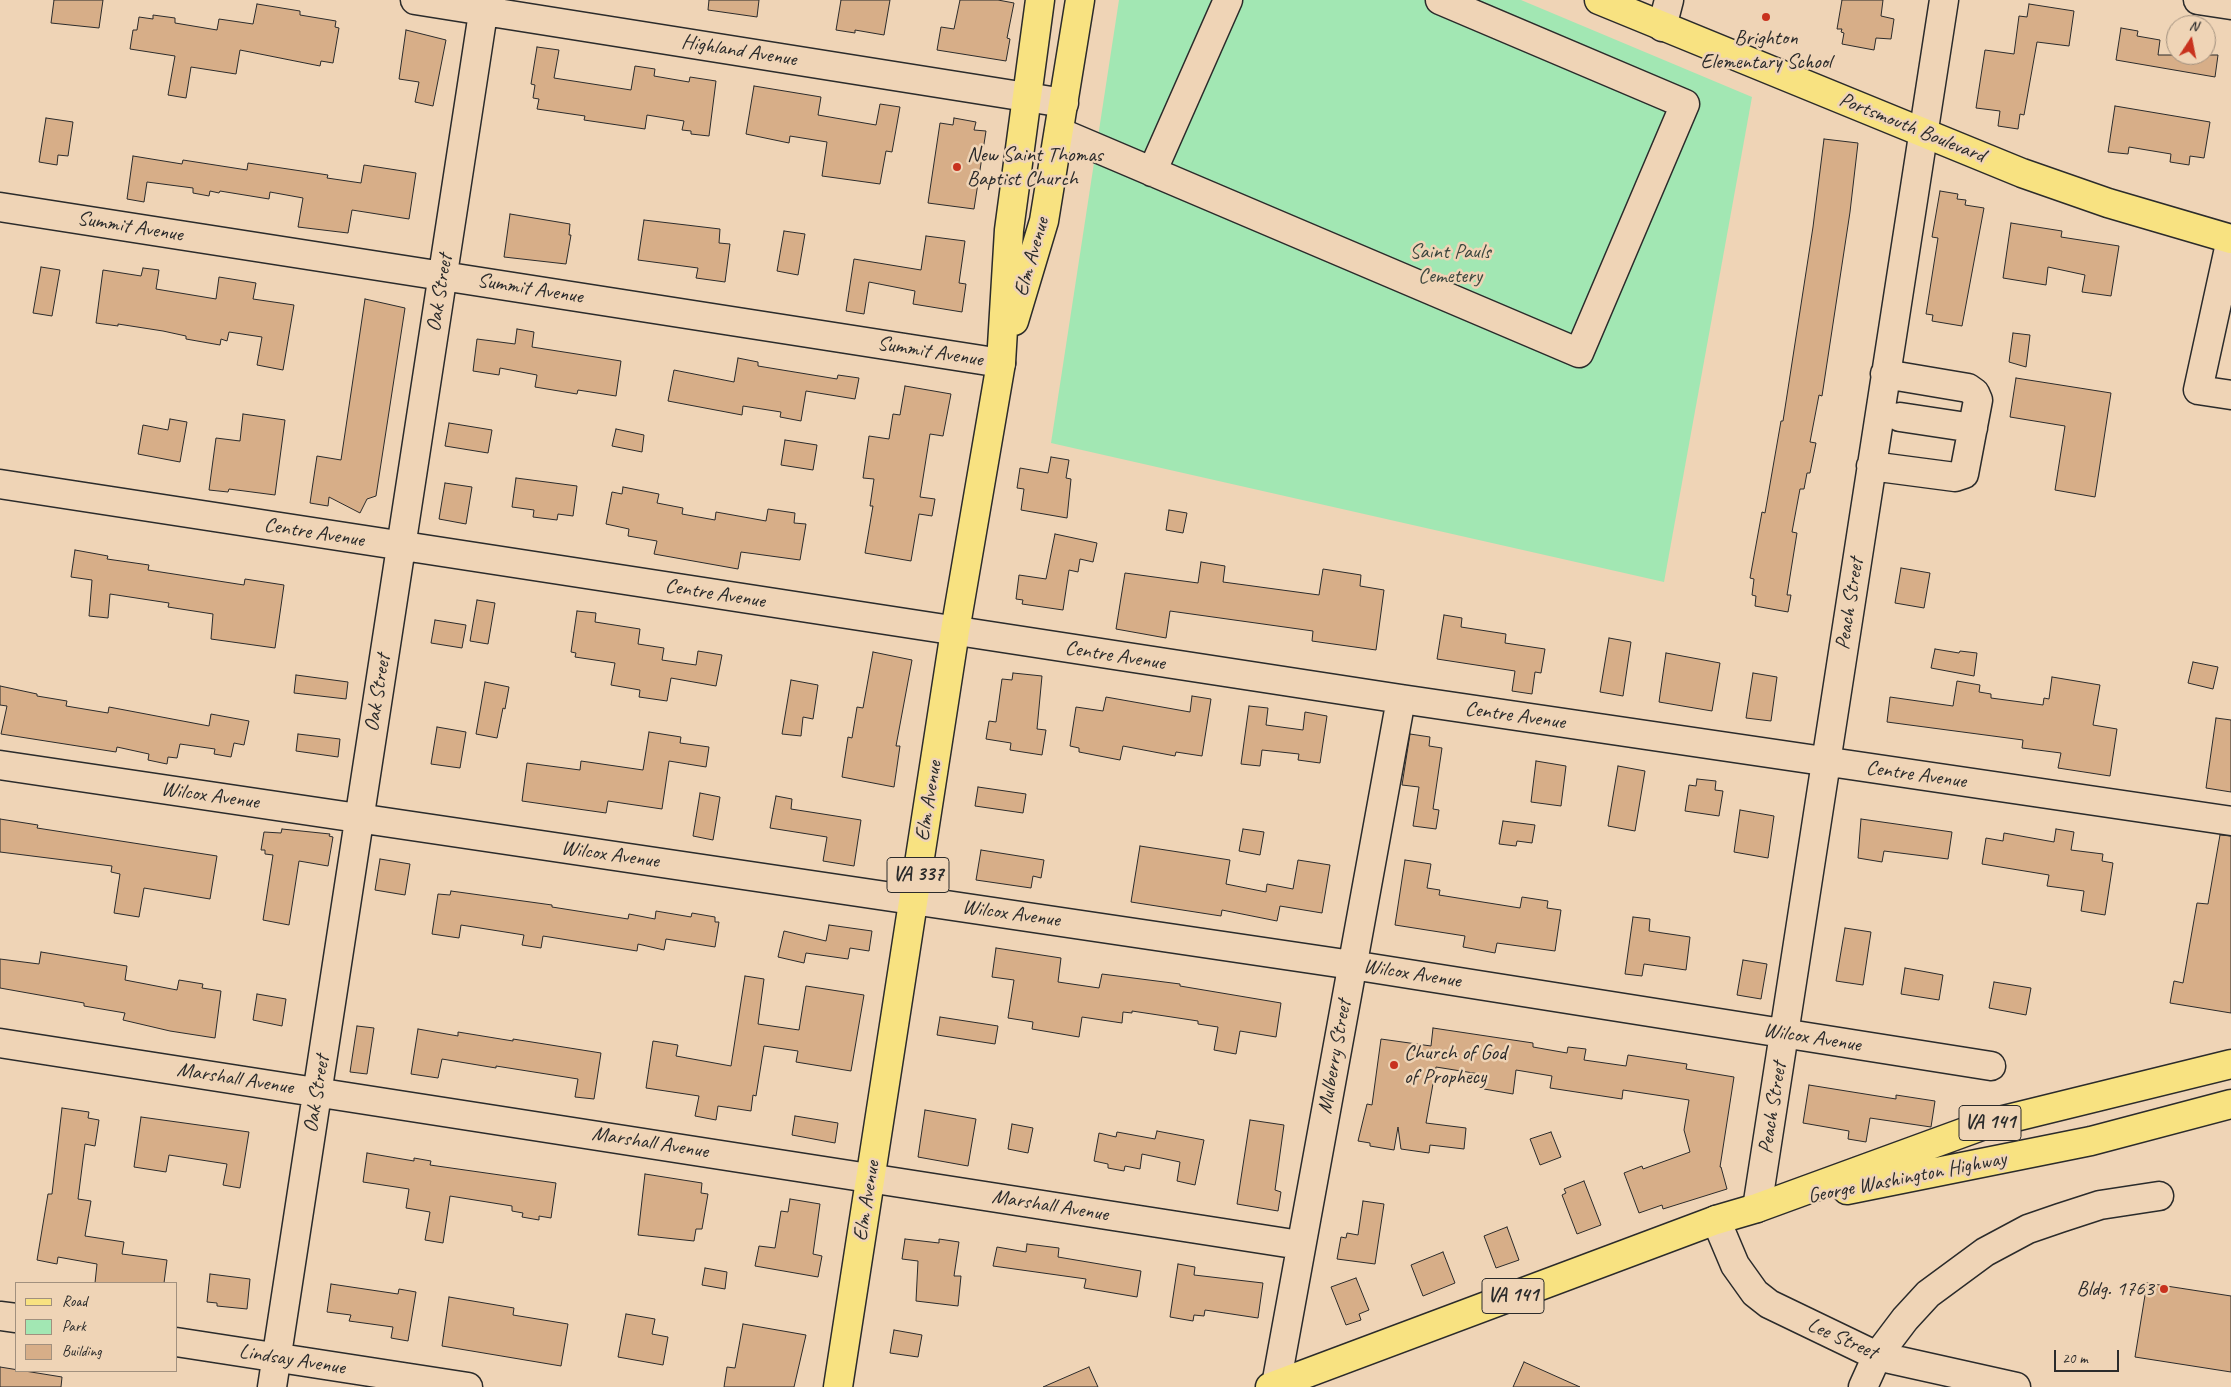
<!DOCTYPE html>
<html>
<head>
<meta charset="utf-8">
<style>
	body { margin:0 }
	#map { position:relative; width:2231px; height:1387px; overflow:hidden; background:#efd4b6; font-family:Caveat,sans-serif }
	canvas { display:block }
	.legend { position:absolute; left:15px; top:1282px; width:162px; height:90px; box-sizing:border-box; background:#efd4b6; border:1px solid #a1907e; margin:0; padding:6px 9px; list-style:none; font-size:15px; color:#2b2b2b }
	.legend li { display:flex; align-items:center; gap:10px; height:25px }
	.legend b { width:25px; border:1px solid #a1907e }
	.north { position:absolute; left:2166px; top:15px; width:50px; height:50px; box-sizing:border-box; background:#efd4b6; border:1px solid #a1907e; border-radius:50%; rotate:11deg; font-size:14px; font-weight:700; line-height:20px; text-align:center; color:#2b2b2b }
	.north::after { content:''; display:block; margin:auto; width:18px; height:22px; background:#c8321e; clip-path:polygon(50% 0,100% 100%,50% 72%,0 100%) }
	.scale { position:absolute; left:2054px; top:1350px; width:65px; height:22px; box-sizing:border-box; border:2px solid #2b2b2b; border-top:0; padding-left:6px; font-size:15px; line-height:18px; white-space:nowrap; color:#2b2b2b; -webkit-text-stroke:4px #efd4b6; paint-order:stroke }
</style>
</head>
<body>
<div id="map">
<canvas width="2231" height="1387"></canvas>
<ul class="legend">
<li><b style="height:6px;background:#f8e281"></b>Road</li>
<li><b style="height:14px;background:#a2e7b3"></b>Park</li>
<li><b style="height:14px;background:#d7ae88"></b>Building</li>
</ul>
<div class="north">N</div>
<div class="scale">20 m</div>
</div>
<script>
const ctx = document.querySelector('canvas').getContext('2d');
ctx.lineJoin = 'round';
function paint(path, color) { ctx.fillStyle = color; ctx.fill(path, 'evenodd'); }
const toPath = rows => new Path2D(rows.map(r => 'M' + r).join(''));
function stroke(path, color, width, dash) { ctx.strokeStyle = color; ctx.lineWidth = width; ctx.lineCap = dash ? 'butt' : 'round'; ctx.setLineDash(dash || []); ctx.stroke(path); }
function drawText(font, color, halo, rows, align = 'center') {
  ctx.font = font + ' Caveat,sans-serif'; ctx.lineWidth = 5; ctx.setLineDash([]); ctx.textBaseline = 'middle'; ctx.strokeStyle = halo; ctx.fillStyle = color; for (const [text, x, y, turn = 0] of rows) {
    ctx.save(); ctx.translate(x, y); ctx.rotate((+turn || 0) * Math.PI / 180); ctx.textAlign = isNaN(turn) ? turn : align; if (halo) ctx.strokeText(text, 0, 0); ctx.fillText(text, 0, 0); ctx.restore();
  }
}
const green = toPath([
	[1119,0,1521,0,1752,97,1664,582,1051,443]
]);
const building = toPath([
	[54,0,103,0,99,28,51,23,54,0],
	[709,0,759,0,757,17,708,10,709,0],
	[841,0,890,0,884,35,855,30,855,33,836,30,841,0],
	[960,0,998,0,1014,3,1007,38,1010,39,1006,61,937,50,941,27,954,29,960,0],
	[1842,0,1883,0,1881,16,1894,19,1891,39,1876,38,1874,50,1842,44,1844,33,1841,32,1842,29,1837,29,1842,0],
	[257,4,300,11,300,15,336,21,335,27,339,28,333,63,321,61,320,66,240,50,236,74,191,67,186,98,168,95,175,56,130,49,133,30,137,30,139,17,153,19,153,15,175,18,175,23,217,30,219,19,253,24,257,4],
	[2029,4,2074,11,2069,46,2037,42,2024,115,2020,114,2018,129,1998,126,2000,111,1976,108,1985,50,2014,54,2019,16,2027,17,2029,4],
	[2121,28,2138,31,2137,36,2160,40,2158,55,2218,55,2215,77,2116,60,2121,28],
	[406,30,446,40,433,106,415,102,419,82,399,79,406,30],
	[537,47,559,50,554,78,631,90,635,66,655,69,654,76,689,82,690,77,716,81,709,136,691,134,691,131,682,130,684,121,647,115,645,129,584,120,585,116,537,109,539,99,533,98,535,85,531,84,537,47],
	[754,86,821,97,818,115,876,125,880,104,900,107,892,152,886,151,880,184,822,176,827,142,790,136,789,143,746,134,754,86],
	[2115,106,2210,122,2204,158,2190,156,2189,165,2170,162,2171,154,2129,147,2128,154,2108,152,2115,106],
	[46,118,73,122,68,156,58,155,57,165,39,162,46,118],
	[954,118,976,122,974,130,986,131,974,209,928,203,940,123,953,125,954,118],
	[1824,139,1858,143,1850,212,1822,396,1819,395,1810,442,1816,443,1810,473,1807,473,1804,489,1800,489,1792,532,1797,533,1787,595,1791,595,1788,612,1755,606,1756,596,1752,595,1754,579,1750,578,1762,512,1765,513,1781,421,1783,421,1813,227,1824,139],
	[133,156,182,164,183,160,247,170,248,163,328,175,327,178,361,183,364,165,416,173,409,219,352,210,348,233,298,227,303,198,270,192,269,199,220,191,219,193,210,191,209,196,193,193,193,188,147,182,144,202,127,199,133,156],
	[1940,191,1958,194,1957,199,1966,200,1965,205,1984,208,1962,326,1932,321,1933,315,1926,314,1938,238,1932,237,1940,191],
	[510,214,570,224,569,235,571,235,566,264,504,257,510,214],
	[644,220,720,229,719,243,730,244,725,282,696,278,698,268,638,260,644,220],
	[2011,223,2062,231,2061,237,2119,246,2111,296,2082,292,2085,275,2048,267,2046,285,2003,278,2011,223],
	[784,231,805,234,798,275,777,271,784,231],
	[926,236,965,241,959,283,966,284,962,312,913,304,915,291,869,282,864,314,846,311,854,259,921,270,926,236],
	[41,267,60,270,52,316,33,313,41,267],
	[143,268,159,270,156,289,216,299,219,277,256,283,253,299,294,305,283,370,257,365,262,337,229,332,227,341,221,339,220,345,186,339,186,336,163,331,118,324,118,326,96,323,103,270,141,276,143,268],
	[365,299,405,308,376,496,367,499,360,513,329,497,328,506,310,503,317,456,341,460,365,299],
	[517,329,534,332,532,347,621,361,616,396,578,390,577,394,535,387,537,375,500,368,499,375,473,371,477,339,515,344,517,329],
	[2013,333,2030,335,2026,367,2009,362,2013,333],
	[738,358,758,362,758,366,837,379,838,375,859,378,855,399,806,391,801,421,780,417,781,412,743,406,742,415,668,401,674,370,734,382,738,358],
	[2016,378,2111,393,2095,497,2055,490,2065,426,2010,417,2016,378],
	[905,386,951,394,943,436,930,434,920,497,935,499,932,516,919,514,911,561,865,553,873,506,870,506,874,479,863,478,869,436,889,439,893,414,900,415,905,386],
	[243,414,285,420,275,495,229,489,228,492,209,490,216,438,240,441,243,414],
	[170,419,187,422,180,462,138,454,143,425,168,430,170,419],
	[449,423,492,430,488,453,445,446,449,423],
	[616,429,644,435,642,452,612,446,616,429],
	[785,440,817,445,813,470,781,465,785,440],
	[1051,457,1069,460,1066,478,1071,479,1067,518,1021,510,1024,489,1017,488,1020,468,1048,473,1051,457],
	[516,478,577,486,573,516,558,514,557,520,533,517,534,510,512,507,516,478],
	[445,483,472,487,466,524,439,519,445,483],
	[623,487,659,494,657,503,683,508,682,514,715,520,716,512,766,521,768,509,795,513,794,523,806,524,800,560,741,552,738,569,654,554,657,541,628,536,629,529,606,524,612,492,622,494,623,487],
	[1169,510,1187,513,1183,533,1166,530,1169,510],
	[1055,534,1097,543,1093,562,1080,559,1078,572,1069,570,1063,610,1022,604,1023,600,1016,599,1019,575,1046,579,1055,534],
	[75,550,108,556,107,559,149,565,148,570,244,585,245,579,284,585,275,648,211,639,213,614,168,607,169,603,110,594,108,618,89,616,92,580,71,577,75,550],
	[1201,562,1225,566,1223,582,1319,595,1323,569,1361,575,1360,586,1384,590,1376,650,1312,641,1313,631,1170,611,1166,638,1116,629,1125,573,1198,583,1201,562],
	[1901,568,1930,573,1924,608,1895,603,1901,568],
	[477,600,495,603,488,644,470,641,477,600],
	[577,611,596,613,595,622,640,629,638,644,664,648,662,660,696,665,698,651,722,655,716,686,671,678,667,701,639,697,640,690,611,685,615,663,575,657,576,653,571,652,577,611],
	[1444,615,1462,618,1461,627,1506,634,1505,643,1545,649,1541,673,1535,672,1532,694,1512,691,1515,671,1437,659,1444,615],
	[435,620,466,625,462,648,431,643,435,620],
	[1609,638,1631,642,1623,696,1600,692,1609,638],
	[1935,649,1959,653,1960,651,1977,653,1974,676,1931,668,1935,649],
	[873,652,912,660,896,746,900,746,894,787,842,777,848,737,852,738,857,707,863,708,873,652],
	[1666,653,1720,663,1712,711,1659,702,1666,653],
	[2193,662,2218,667,2213,689,2188,683,2193,662],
	[1013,673,1042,676,1037,729,1046,730,1042,755,1010,750,1011,743,986,739,989,721,996,722,1002,679,1012,680,1013,673],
	[1753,673,1777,677,1771,721,1746,718,1753,673],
	[296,675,348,682,346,699,294,693,296,675],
	[2052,677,2100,685,2093,725,2117,729,2110,776,2058,768,2061,753,2022,748,2023,740,1887,722,1890,697,1953,706,1957,681,1980,685,1979,692,1991,694,1991,698,2043,705,2044,698,2049,699,2052,677],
	[791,680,818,685,813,719,803,717,801,736,782,734,791,680],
	[485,682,509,687,505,709,503,708,497,738,476,734,485,682],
	[0,686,37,694,37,696,67,701,66,706,108,713,109,707,209,726,211,714,249,721,244,745,234,743,231,757,214,754,215,749,180,744,177,758,168,757,167,764,148,760,149,754,117,747,116,752,1,734,7,706,0,705,0,686],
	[1192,696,1211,699,1202,756,1176,752,1175,756,1123,746,1120,760,1079,752,1079,748,1070,746,1076,707,1103,711,1106,697,1190,712,1192,696],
	[1249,706,1268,708,1266,725,1303,730,1305,712,1327,716,1320,763,1298,760,1299,754,1262,750,1260,766,1241,764,1249,706],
	[2216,718,2231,720,2231,792,2206,788,2216,718],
	[437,727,466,732,460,768,431,764,437,727],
	[649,732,681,737,680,743,709,747,706,767,669,761,662,809,608,801,606,813,522,801,527,763,580,770,581,761,643,770,649,732],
	[298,734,340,739,338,757,296,751,298,734],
	[1410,734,1430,737,1429,746,1442,748,1433,809,1439,810,1436,829,1413,826,1419,787,1402,785,1410,734],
	[1536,761,1566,766,1561,806,1531,802,1536,761],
	[1618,766,1645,771,1635,831,1608,826,1618,766],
	[1697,779,1716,781,1715,790,1723,791,1719,816,1685,811,1689,785,1696,786,1697,779],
	[978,787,1026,794,1023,813,975,806,978,787],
	[700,793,720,797,713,840,693,836,700,793],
	[776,796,792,799,791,809,861,820,854,866,823,861,827,837,770,828,776,796],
	[1740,810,1774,816,1768,858,1734,852,1740,810],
	[0,819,38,825,37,828,217,856,210,899,144,888,139,917,114,913,120,874,111,872,112,866,0,852,0,819],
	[1861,819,1952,832,1948,859,1884,851,1882,862,1858,858,1861,819],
	[1503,821,1535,825,1532,843,1517,841,1516,846,1499,844,1503,821],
	[282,829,330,834,329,836,333,837,328,866,299,861,289,925,263,920,273,855,265,854,265,850,261,850,264,832,281,833,282,829],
	[1243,829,1264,832,1260,855,1239,851,1243,829],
	[2056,829,2074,832,2071,850,2103,854,2102,861,2113,863,2105,915,2081,911,2084,891,2047,886,2049,875,1982,864,1986,838,2003,841,2004,833,2054,842,2056,829],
	[2220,835,2231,836,2231,1013,2170,1003,2174,981,2183,983,2197,903,2208,904,2220,835],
	[1140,846,1230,860,1226,884,1266,892,1267,884,1293,889,1298,860,1330,865,1322,913,1280,906,1277,921,1222,910,1221,916,1131,902,1140,846],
	[981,850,1044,860,1041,878,1033,876,1031,888,976,880,981,850],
	[380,859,410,864,405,895,375,890,380,859],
	[1405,860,1431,864,1427,888,1440,890,1439,895,1520,908,1522,897,1548,901,1547,908,1561,910,1555,951,1497,943,1495,953,1474,949,1463,947,1465,936,1395,925,1405,860],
	[451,891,552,905,552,907,628,919,629,914,655,919,656,911,691,917,692,913,715,917,715,922,719,922,715,947,666,939,664,950,638,944,637,951,543,936,541,948,522,945,524,935,461,925,459,938,432,934,438,894,450,895,451,891],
	[1633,917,1650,919,1649,931,1690,937,1686,970,1644,964,1642,976,1625,974,1633,917],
	[829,925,872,931,869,951,850,948,848,959,806,953,804,963,778,957,784,931,826,941,829,925],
	[1845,928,1871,932,1863,985,1836,981,1845,928],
	[996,948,1061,958,1058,982,1099,988,1102,974,1180,984,1180,986,1281,1003,1276,1037,1240,1031,1236,1054,1214,1050,1218,1027,1198,1024,1198,1021,1132,1011,1132,1013,1123,1012,1122,1023,1082,1017,1079,1037,1032,1029,1033,1022,1008,1018,1014,980,992,977,996,948],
	[41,952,127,966,125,980,177,990,179,980,203,984,202,988,221,991,215,1038,170,1031,123,1020,125,1013,84,1006,84,1003,0,988,0,959,39,964,41,952],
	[1743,960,1767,964,1761,999,1737,995,1743,960],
	[1905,968,1943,975,1939,1000,1901,994,1905,968],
	[745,976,764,979,758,1024,799,1030,806,986,864,995,851,1071,796,1062,798,1051,764,1046,756,1096,753,1095,751,1111,718,1106,716,1120,695,1116,699,1096,646,1088,653,1041,678,1045,676,1056,731,1066,745,976],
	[1994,982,2031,988,2026,1015,1989,1008,1994,982],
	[257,994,286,999,282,1026,253,1020,257,994],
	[940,1017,998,1026,995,1044,937,1035,940,1017],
	[357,1026,374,1028,367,1074,350,1072,357,1026],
	[1433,1028,1533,1043,1533,1047,1567,1053,1568,1047,1586,1049,1584,1060,1626,1066,1628,1055,1687,1064,1686,1069,1734,1077,1720,1167,1721,1167,1727,1189,1663,1209,1662,1205,1639,1213,1624,1173,1642,1166,1643,1169,1690,1152,1684,1130,1689,1100,1623,1090,1622,1099,1550,1088,1552,1076,1516,1070,1513,1094,1484,1089,1486,1075,1436,1067,1426,1123,1466,1128,1464,1149,1430,1145,1429,1153,1401,1149,1398,1127,1394,1150,1370,1146,1370,1143,1358,1141,1367,1104,1372,1105,1381,1039,1431,1046,1433,1028],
	[418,1029,458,1036,458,1032,513,1041,513,1039,601,1053,594,1099,575,1097,578,1079,496,1066,496,1068,442,1059,438,1078,411,1074,418,1029],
	[1809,1085,1896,1099,1896,1095,1935,1101,1931,1127,1870,1118,1866,1142,1848,1139,1849,1131,1803,1123,1809,1085],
	[62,1108,89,1112,88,1118,99,1120,95,1146,85,1144,78,1199,91,1201,85,1236,124,1242,122,1254,167,1260,164,1283,95,1283,97,1264,58,1257,57,1264,37,1260,48,1194,52,1194,62,1108],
	[925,1110,976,1119,968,1166,918,1157,925,1110],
	[795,1116,838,1123,835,1143,792,1135,795,1116],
	[141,1117,249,1132,240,1188,223,1185,227,1164,169,1155,166,1172,134,1167,141,1117],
	[1250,1120,1284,1125,1275,1190,1281,1192,1278,1211,1237,1204,1250,1120],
	[1012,1124,1033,1128,1028,1153,1008,1149,1012,1124],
	[1157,1131,1204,1140,1195,1185,1177,1181,1180,1162,1142,1154,1140,1169,1125,1166,1124,1171,1108,1168,1108,1164,1094,1161,1099,1133,1116,1137,1117,1132,1155,1139,1157,1131],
	[1551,1132,1561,1157,1540,1165,1530,1139,1551,1132],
	[367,1153,414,1161,414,1158,431,1161,430,1165,556,1183,551,1218,539,1216,539,1220,522,1217,523,1213,512,1211,512,1206,450,1196,443,1243,425,1240,430,1212,406,1208,409,1189,363,1182,367,1153],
	[645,1174,702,1183,701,1193,708,1194,702,1229,696,1229,694,1241,638,1235,645,1174],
	[1584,1181,1601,1225,1577,1234,1562,1195,1566,1193,1564,1189,1584,1181],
	[790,1199,820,1204,813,1254,822,1256,818,1277,755,1266,759,1246,775,1248,781,1211,788,1212,790,1199],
	[1363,1201,1384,1204,1375,1264,1337,1259,1341,1237,1346,1238,1347,1233,1358,1235,1363,1201],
	[1507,1227,1519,1260,1496,1268,1484,1236,1507,1227],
	[905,1239,939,1243,939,1239,959,1242,954,1276,961,1276,958,1306,916,1301,918,1261,902,1259,905,1239],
	[1027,1244,1059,1248,1058,1257,1141,1271,1137,1297,1084,1288,1086,1279,993,1266,997,1247,1026,1252,1027,1244],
	[1443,1252,1455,1283,1423,1296,1411,1265,1443,1252],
	[1178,1264,1195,1267,1194,1275,1263,1283,1258,1318,1205,1310,1204,1316,1194,1315,1193,1321,1170,1317,1178,1264],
	[705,1268,727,1272,725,1289,702,1285,705,1268],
	[210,1274,250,1279,247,1309,217,1306,217,1303,207,1302,210,1274],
	[1356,1278,1369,1310,1359,1314,1361,1320,1346,1325,1331,1287,1356,1278],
	[2147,1283,2231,1296,2231,1372,2135,1357,2147,1283],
	[331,1284,398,1294,399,1289,416,1292,408,1341,391,1338,393,1327,349,1321,351,1315,327,1312,331,1284],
	[449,1297,514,1308,513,1315,568,1324,561,1366,442,1346,449,1297],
	[626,1314,655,1319,652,1334,668,1337,663,1365,618,1357,626,1314],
	[743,1324,806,1335,794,1387,724,1387,727,1367,735,1368,743,1324],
	[894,1330,922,1335,918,1357,890,1353,894,1330],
	[1524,1362,1580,1387,1513,1387,1524,1362],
	[0,1367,62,1377,61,1387,0,1387,0,1367],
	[1089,1367,1098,1387,1043,1387,1089,1367]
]);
const minor = toPath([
	[415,0,1064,103],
	[2198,0,2231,5],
	[1662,27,1669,0],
	[1059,132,1579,353,1685,104,1440,0],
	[1152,172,1228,0],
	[0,207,1001,363],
	[2231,239,2198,390,2231,395],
	[1900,417,1973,428],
	[1871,466,1955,477,1964,474,1978,400,1975,393,1968,388,1885,374],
	[0,484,1401,699,2231,821],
	[0,765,1352,965,1991,1066],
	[0,1043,1300,1245],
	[1757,1208,1944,0],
	[1716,1220,1735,1265,1755,1293,1769,1304,1877,1356,2016,1387],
	[0,1316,16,1318],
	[176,1342,468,1387],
	[1276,1385,1401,699],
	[272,1387,485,0],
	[1863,1387,1877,1356,1905,1319,1928,1294,1985,1252,2028,1229,2060,1218,2100,1205,2159,1196]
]);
const major = toPath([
	[1599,0,2022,173,2108,203,2231,239],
	[1014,321,1044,221,1080,0],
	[1847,1190,2091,1141,2231,1104],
	[838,1387,955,631,1001,363,1009,230,1040,0],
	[1270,1387,1716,1220,1757,1208,1987,1124,2231,1064]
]);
const markers = [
	[1766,17,5,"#c8321e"],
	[957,167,5,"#c8321e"],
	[1394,1065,5,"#c8321e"],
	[2164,1289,5,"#c8321e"]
];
const shields = [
	[918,875,62],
	[1990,1123,62],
	[1513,1296,62]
];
const shieldNames = [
	["VA 337",918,875],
	["VA 141",1990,1123],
	["VA 141",1513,1296]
];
const poiNames = [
	["Brighton",1766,38,"center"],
	["Elementary School",1766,62,"center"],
	["New Saint Thomas",967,155],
	["Baptist Church",967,179],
	["Church of God",1404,1053],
	["of Prophecy",1404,1077],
	["Bldg. 1763",2154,1289,"right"]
];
const streetNames = [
	["Highland Avenue",739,51,9],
	["Portsmouth Boulevard",1912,128,22],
	["Summit Avenue",130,227,9],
	["Elm Avenue",1032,257,-74],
	["Summit Avenue",530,289,9],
	["Oak Street",440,293,-81],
	["Summit Avenue",930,352,9],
	["Centre Avenue",314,533,9],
	["Centre Avenue",715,594,9],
	["Peach Street",1850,604,-81],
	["Centre Avenue",1115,656,9],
	["Oak Street",378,693,-81],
	["Centre Avenue",1515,716,8],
	["Centre Avenue",1916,775,8],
	["Wilcox Avenue",210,796,8],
	["Elm Avenue",929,801,-81],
	["Wilcox Avenue",610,855,8],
	["Wilcox Avenue",1011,914,8],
	["Wilcox Avenue",1412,974,9],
	["Wilcox Avenue",1812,1038,9],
	["Mulberry Street",1335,1057,-80],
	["Marshall Avenue",235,1079,9],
	["Oak Street",317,1094,-81],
	["Peach Street",1773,1108,-81],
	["Marshall Avenue",650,1143,9],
	["George Washington Highway",1907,1178,-11],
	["Elm Avenue",867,1201,-81],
	["Marshall Avenue",1050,1206,9],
	["Lee Street",1842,1339,24],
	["Lindsay Avenue",292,1360,9]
];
const parkNames = [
	["Saint Pauls",1450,252],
	["Cemetery",1450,276]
];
paint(green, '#a2e7b3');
paint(building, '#d7ae88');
stroke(building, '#2b2b2b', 1);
stroke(minor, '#2b2b2b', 31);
stroke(major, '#2b2b2b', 31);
stroke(minor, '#efd4b6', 28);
stroke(major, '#f8e281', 28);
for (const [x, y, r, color] of markers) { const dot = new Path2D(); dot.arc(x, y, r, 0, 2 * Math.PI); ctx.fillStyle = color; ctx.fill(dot); stroke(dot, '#efd4b6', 2); }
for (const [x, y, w] of shields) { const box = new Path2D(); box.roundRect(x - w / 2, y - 17.5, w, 35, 4); ctx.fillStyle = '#efd4b6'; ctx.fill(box); stroke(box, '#2b2b2b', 1); }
drawText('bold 20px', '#2b2b2b', null, shieldNames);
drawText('21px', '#2b2b2b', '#efd4b6', poiNames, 'left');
drawText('21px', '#2b2b2b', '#efd4b6', streetNames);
drawText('21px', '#3d473f', '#efd4b6', parkNames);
</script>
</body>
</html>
